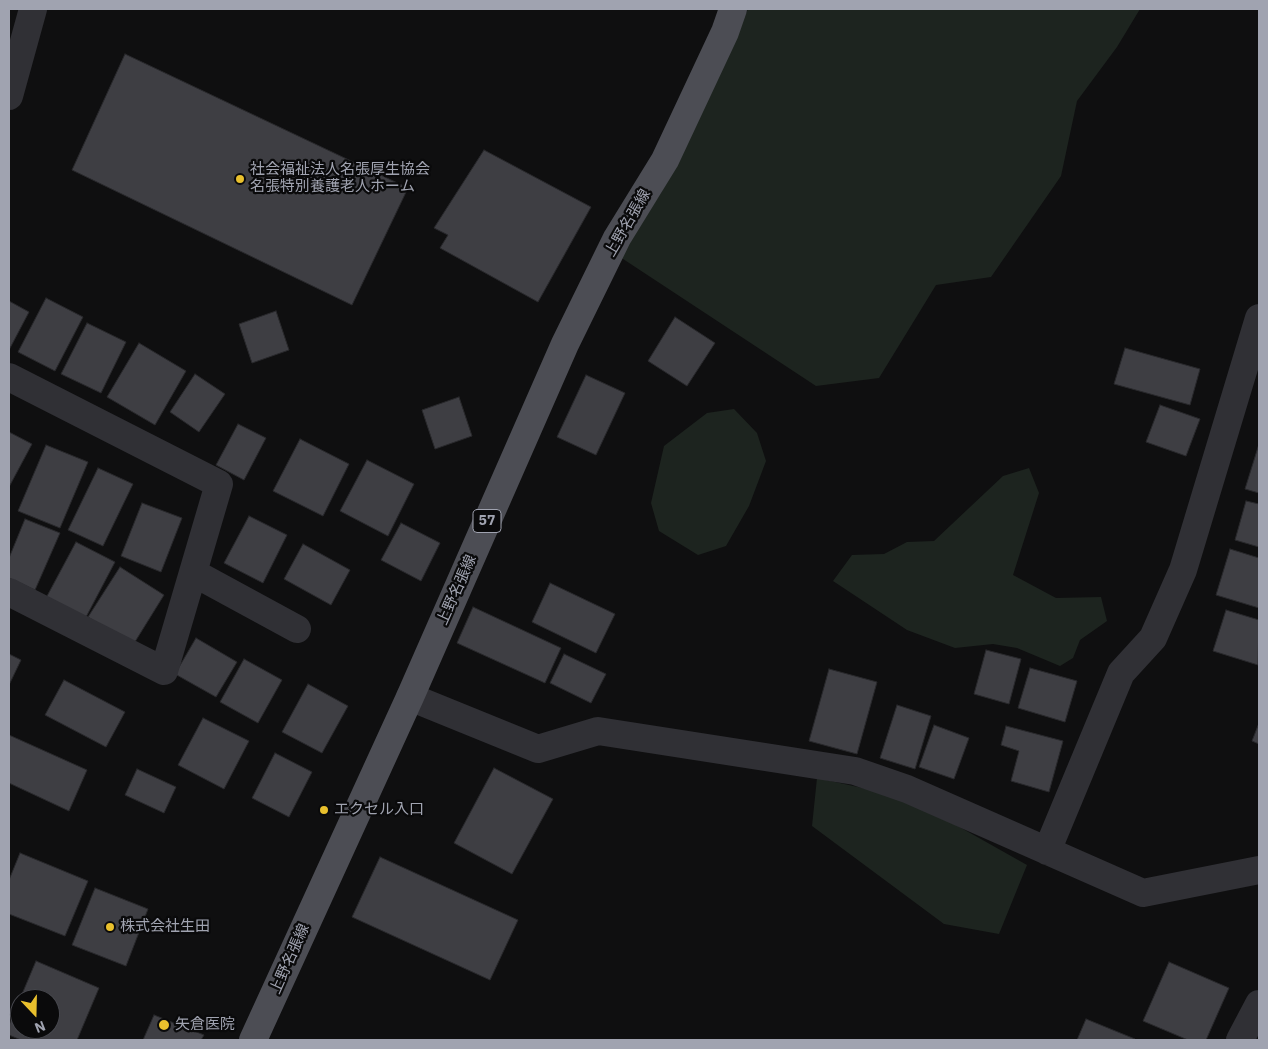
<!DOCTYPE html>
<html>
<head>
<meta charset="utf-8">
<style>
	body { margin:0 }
	#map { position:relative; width:1268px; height:1049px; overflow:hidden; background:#0f0f10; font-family:"IBM Plex Sans",sans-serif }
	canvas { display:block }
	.frame { position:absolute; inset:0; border:10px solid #a0a3b0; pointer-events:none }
	.north { position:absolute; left:10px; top:989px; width:50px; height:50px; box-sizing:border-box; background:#0a0a0b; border:1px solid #46474d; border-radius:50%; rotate:159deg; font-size:14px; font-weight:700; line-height:20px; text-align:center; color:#a0a3b0 }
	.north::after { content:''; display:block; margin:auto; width:18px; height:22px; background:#e9c02d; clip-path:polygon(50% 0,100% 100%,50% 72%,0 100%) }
</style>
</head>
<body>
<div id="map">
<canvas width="1268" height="1049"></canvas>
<div class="frame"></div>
<div class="north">N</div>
</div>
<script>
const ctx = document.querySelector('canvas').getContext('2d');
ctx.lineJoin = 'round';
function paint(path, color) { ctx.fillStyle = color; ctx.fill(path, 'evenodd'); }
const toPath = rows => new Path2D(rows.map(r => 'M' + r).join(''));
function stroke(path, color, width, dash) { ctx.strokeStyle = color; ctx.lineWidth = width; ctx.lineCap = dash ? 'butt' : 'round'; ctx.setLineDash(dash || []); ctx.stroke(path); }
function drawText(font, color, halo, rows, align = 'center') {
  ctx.font = font + ' "IBM Plex Sans","Noto Sans JP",sans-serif'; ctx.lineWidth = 4.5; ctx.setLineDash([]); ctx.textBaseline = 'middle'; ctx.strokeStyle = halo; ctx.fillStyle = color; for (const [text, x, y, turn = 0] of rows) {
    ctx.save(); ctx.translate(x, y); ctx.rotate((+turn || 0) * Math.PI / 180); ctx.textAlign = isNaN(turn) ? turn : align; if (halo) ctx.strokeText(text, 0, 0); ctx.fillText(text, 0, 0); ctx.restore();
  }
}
const green = toPath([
	[748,9,1140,9,1117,47,1077,101,1061,176,991,277,936,285,879,378,816,386,617,255,661,193],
	[734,409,757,433,766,461,749,506,726,546,698,555,659,531,651,503,664,446,707,413],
	[1029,468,1039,493,1013,575,1056,598,1101,597,1107,621,1080,640,1073,658,1060,666,1017,648,993,644,955,648,907,630,833,581,852,555,884,554,907,542,934,541,1003,476],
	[817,778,908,798,1027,865,999,934,944,924,812,826]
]);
const building = toPath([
	[125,54,408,188,352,305,72,170,125,54],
	[484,150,591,207,538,302,440,248,448,235,434,228,484,150],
	[46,298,83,317,55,371,18,352,46,298],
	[9,301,29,312,9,350,9,301],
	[276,311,289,350,252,363,239,324,276,311],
	[675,317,715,343,687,386,648,361,675,317],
	[87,323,126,342,101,393,61,374,87,323],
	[139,343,186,371,155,425,107,397,139,343],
	[1125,348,1200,369,1190,405,1114,384,1125,348],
	[195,374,225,394,199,432,170,412,195,374],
	[586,375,625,393,596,455,557,437,586,375],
	[459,397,472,436,435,449,422,410,459,397],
	[1160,405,1200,419,1186,456,1146,442,1160,405],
	[238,424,266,438,244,480,216,465,238,424],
	[9,432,32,444,9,487,9,432],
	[300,439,349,464,323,516,273,491,300,439],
	[1259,444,1259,493,1245,489,1259,444],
	[46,445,88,462,60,528,18,511,46,445],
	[367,460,414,484,388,536,340,511,367,460],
	[98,468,133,484,103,546,68,530,98,468],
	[1246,501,1259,504,1259,547,1235,540,1246,501],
	[142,503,182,518,161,572,121,556,142,503],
	[249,516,287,535,263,583,224,563,249,516],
	[25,519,60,533,35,590,9,578,9,558,25,519],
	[401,523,440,543,421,581,381,560,401,523],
	[76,542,115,562,85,619,46,598,76,542],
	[303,544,350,570,331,605,284,579,303,544],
	[1230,549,1259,558,1259,608,1216,595,1230,549],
	[120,567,164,595,133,645,88,617,120,567],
	[550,583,615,614,596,653,532,622,550,583],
	[473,607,561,648,545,683,457,643,473,607],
	[1226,610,1259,620,1258,665,1213,651,1226,610],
	[196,638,237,662,216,697,175,674,196,638],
	[986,650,1021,659,1009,704,974,694,986,650],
	[9,654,21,660,9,685,9,654],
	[564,654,606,674,591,703,550,683,564,654],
	[244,659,282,680,258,723,220,702,244,659],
	[1030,668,1077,681,1065,722,1018,708,1030,668],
	[829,669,877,682,857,754,809,741,829,669],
	[64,680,125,712,106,747,45,715,64,680],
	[308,684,348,706,322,753,282,732,308,684],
	[897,705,931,716,915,769,880,758,897,705],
	[203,718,249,741,224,789,178,765,203,718],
	[1259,723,1259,744,1252,741,1259,723],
	[934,725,969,738,954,779,919,767,934,725],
	[1006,726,1063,741,1049,792,1011,781,1019,751,1001,745,1006,726],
	[9,735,87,770,69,811,9,783,9,735],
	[275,753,312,772,289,817,252,798,275,753],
	[494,768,553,799,512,874,454,843,494,768],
	[137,769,176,787,164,813,125,795,137,769],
	[20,853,88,881,65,936,9,914,9,880,20,853],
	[380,857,518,920,490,980,352,917,380,857],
	[95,888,148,909,126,966,72,945,95,888],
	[36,961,99,988,77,1040,21,1040,9,1035,9,1025,36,961],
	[20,999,50,999,50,1029,20,1029,20,999],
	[1169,962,1229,988,1206,1040,1188,1040,1143,1021,1169,962],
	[154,1015,204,1035,201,1040,143,1040,154,1015],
	[1086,1019,1135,1039,1135,1040,1077,1040,1086,1019]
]);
const minor = toPath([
	[9,96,33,9],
	[9,377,219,484,164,671,9,592],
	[194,573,297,629],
	[410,697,538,749,598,731,855,771,907,789,1143,893,1259,870],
	[1047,851,1121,673,1153,638,1183,570,1259,318],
	[1240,1040,1259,1004]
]);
const primary = toPath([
	[253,1040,410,697,565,344,617,238,665,160,725,32,733,9]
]);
const markers = [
	[240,179,5,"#e9c02d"],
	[324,810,5,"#e9c02d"],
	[110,927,5,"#e9c02d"],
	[164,1025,6,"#e9c02d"]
];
const shields = [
	[487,521,28]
];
const shieldNames = [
	["57",487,521]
];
const poiNames = [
	["社会福祉法人名張厚生協会",250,170],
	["名張特別養護老人ホーム",250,187],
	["エクセル入口",334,810],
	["株式会社生田",120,927],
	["矢倉医院",175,1025]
];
const streetNames = [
	["上野名張線",628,223,-60],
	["上野名張線",457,590,-66],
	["上野名張線",290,959,-66]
];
paint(green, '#1d241f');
paint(building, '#3e3e43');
stroke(building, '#29292c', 1);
stroke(minor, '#303035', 28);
stroke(primary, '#4c4d54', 28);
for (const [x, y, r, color] of markers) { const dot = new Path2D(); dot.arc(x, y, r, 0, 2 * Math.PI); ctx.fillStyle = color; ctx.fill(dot); stroke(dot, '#0a0a0b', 2); }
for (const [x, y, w] of shields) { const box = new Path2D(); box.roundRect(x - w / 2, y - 11.5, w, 23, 4); ctx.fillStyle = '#0a0a0b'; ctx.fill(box); stroke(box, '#a0a3b0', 1); }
drawText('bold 14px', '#a0a3b0', null, shieldNames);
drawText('15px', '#a0a3b0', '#0a0a0b', poiNames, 'left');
drawText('15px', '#a0a3b0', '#0a0a0b', streetNames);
</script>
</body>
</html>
